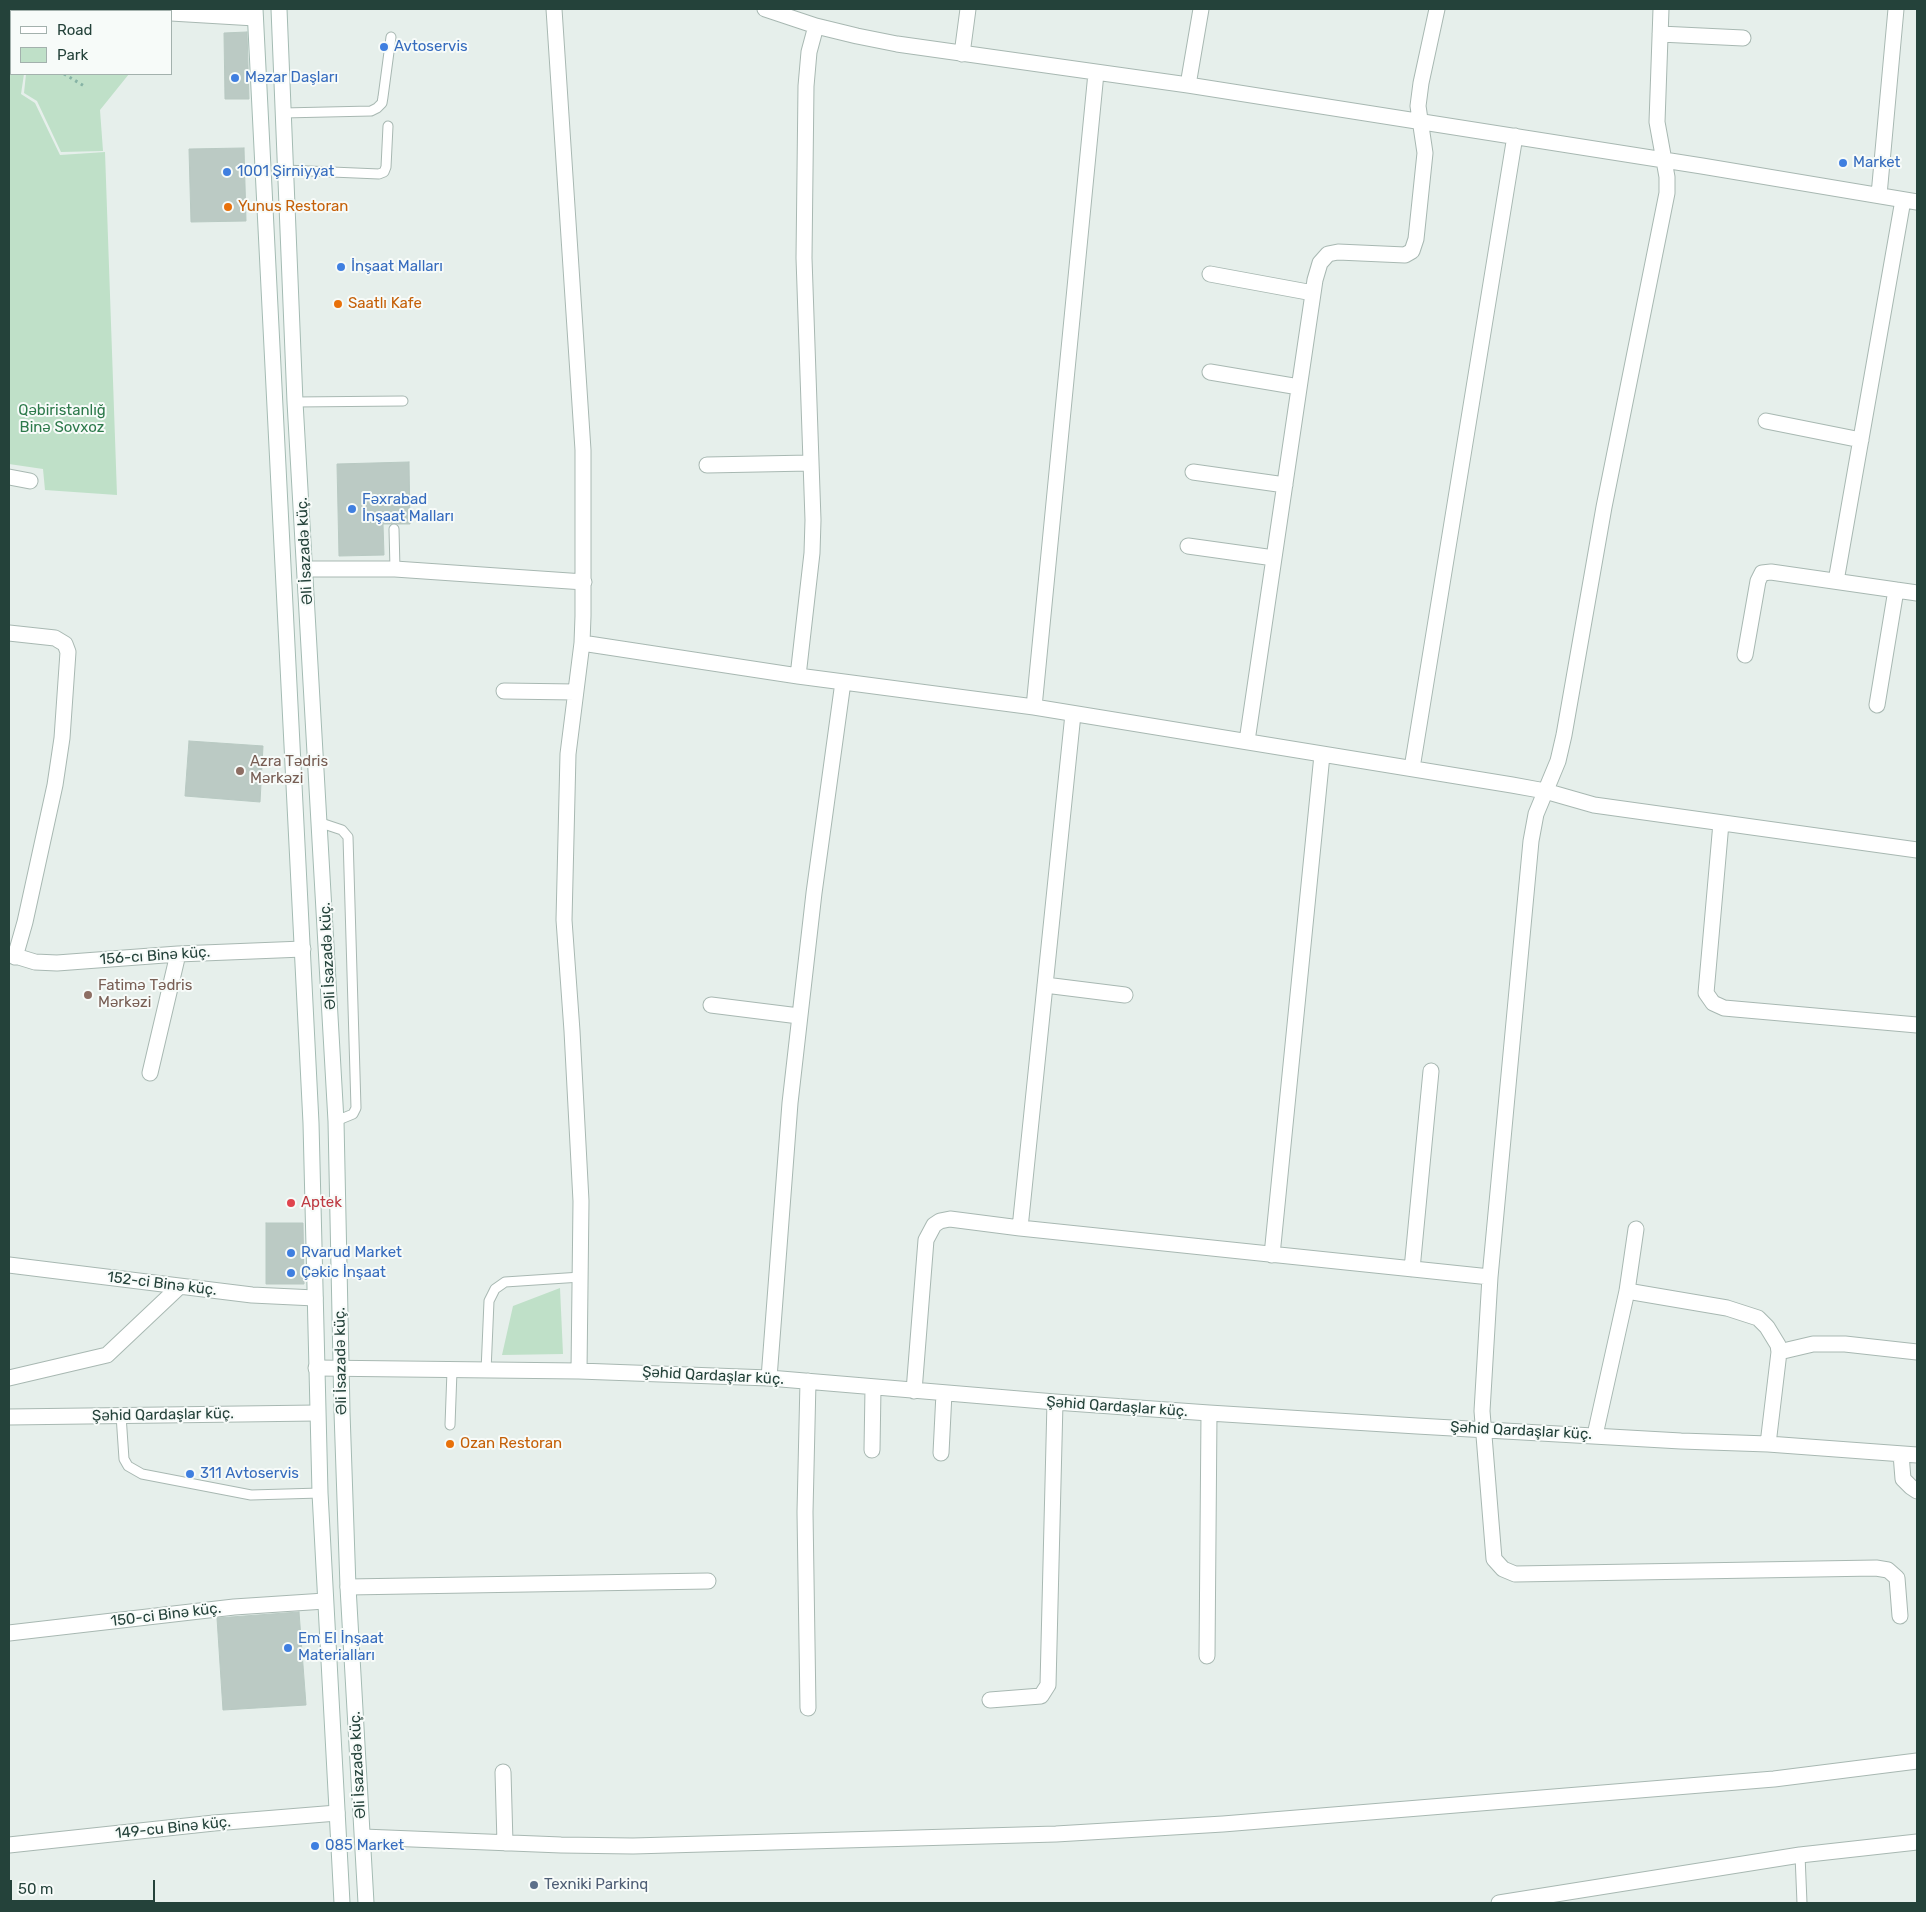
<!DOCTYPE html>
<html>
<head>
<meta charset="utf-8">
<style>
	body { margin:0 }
	#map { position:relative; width:1926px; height:1912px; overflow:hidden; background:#e6efeb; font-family:Rubik,sans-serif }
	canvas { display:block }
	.frame { position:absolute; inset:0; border:10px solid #24423a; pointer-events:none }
	.legend { position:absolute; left:10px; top:10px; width:162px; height:65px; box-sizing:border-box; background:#f7fbf9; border:1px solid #a3b1ad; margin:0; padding:6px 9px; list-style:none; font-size:15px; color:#24423a }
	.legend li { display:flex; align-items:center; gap:10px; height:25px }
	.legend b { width:25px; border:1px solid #a3b1ad }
	.scale { position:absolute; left:10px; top:1880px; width:145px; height:22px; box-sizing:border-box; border:2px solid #24423a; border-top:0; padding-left:6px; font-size:15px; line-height:18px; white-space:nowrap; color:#24423a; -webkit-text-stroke:4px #f7fbf9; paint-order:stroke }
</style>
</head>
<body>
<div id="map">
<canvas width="1926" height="1912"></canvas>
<div class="frame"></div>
<ul class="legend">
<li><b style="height:6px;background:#fff"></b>Road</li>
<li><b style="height:14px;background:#bfe0c8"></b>Park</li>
</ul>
<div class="scale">50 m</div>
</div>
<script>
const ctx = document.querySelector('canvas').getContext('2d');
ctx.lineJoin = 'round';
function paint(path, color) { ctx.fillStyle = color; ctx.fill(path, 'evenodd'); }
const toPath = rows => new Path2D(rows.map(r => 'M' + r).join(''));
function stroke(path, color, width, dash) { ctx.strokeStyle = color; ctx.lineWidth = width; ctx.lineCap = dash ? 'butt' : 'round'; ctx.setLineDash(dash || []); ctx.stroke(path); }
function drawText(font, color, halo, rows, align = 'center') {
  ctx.font = font + ' Rubik,sans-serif'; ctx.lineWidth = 4; ctx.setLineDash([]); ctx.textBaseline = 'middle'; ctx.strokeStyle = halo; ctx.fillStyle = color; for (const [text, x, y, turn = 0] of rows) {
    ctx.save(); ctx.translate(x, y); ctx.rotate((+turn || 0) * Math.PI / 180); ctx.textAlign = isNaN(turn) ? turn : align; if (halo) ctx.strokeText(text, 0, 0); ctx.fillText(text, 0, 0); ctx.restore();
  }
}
const green = toPath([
	[9,25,11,25,11,74,24,74,21,94,35,103,60,155,105,152,117,495,45,490,43,469,9,464],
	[26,74,129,74,100,110,103,151,61,152,37,101,24,93],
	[560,1288,563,1354,502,1355,513,1306]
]);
const building = toPath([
	[247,32,249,99,225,99,224,33,247,32],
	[244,148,246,221,191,222,189,149,244,148],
	[409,462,410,524,383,524,384,555,339,556,337,464,409,462],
	[189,741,263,746,260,802,185,796,189,741],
	[266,1223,303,1223,304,1284,266,1284,266,1223],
	[299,1612,306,1705,223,1710,217,1618,299,1612]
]);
const path = toPath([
	[50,9,50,11],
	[64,74,86,87]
]);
const service = toPath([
	[283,113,371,111,377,108,382,103,383,97,391,37],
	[285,170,379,174,384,172,386,167,388,126],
	[295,402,403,401],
	[394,529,395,569],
	[321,823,342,830,348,837,356,1108,353,1114,336,1121],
	[486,1371,489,1301,495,1289,505,1282,581,1277],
	[121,1415,124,1459,128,1466,142,1474,251,1495,320,1493],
	[450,1425,452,1371],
	[1800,1855,1802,1903]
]);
const minor = toPath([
	[86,9,134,11],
	[554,9,583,450,583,616,582,643,568,754,564,920,572,1031,581,1201,579,1371],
	[765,9,816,26,857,36,897,44,1188,85,1702,166,1917,202],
	[1661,9,1657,122,1667,177,1667,193,1604,507,1564,735,1558,761,1536,814,1531,841,1490,1277,1482,1411,1494,1559,1503,1569,1515,1574,1876,1568,1888,1570,1897,1578,1900,1616],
	[171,13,255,18],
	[1660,34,1743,38],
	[962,54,968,9],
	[1188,85,1201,9],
	[1879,195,1896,9],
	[1210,274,1313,293],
	[1210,372,1299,387],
	[1766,421,1861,440],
	[707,465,810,463],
	[1193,472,1285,485],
	[9,477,30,481],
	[1188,546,1274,558],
	[306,569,395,569,584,582],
	[1836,581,1903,200],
	[9,633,55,638,65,644,68,652,62,738,55,785,25,922,15,957],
	[582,643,798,676,1034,707,1512,785,1545,791,1594,805,1917,850],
	[1745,655,1758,581,1762,573,1771,572,1917,593],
	[798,676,812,553,813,520,804,258,806,86,809,52,816,26],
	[504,691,575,692],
	[1877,705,1896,590],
	[1034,707,1096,73],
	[1247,741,1315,280,1320,263,1328,254,1338,252,1405,255,1412,251,1416,239,1425,153,1418,106,1421,83,1437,9],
	[1412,768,1515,136],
	[1721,823,1706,993,1713,1003,1724,1008,1917,1025],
	[9,954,35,962,57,963,178,954,303,949],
	[1045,985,1125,995],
	[711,1005,799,1016],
	[150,1073,178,954],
	[1020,1228,1073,714],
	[1272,1255,1322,755],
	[9,1265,252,1295,315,1298],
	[1412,1269,1431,1071],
	[1627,1291,1727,1308,1758,1318,1767,1327,1778,1345,1779,1352],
	[316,1368,579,1371,769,1378,1055,1402,1209,1413,1417,1426,1681,1441,1768,1444,1917,1455],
	[9,1378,107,1355,179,1287],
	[769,1378,790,1103,814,893,843,682],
	[808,1381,805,1512,808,1708],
	[914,1391,926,1240,934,1225,940,1221,950,1219,1020,1228,1490,1277],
	[9,1417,317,1413],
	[1595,1435,1627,1291,1636,1229],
	[1768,1444,1779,1352,1813,1344,1845,1344,1917,1352],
	[872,1450,873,1388],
	[941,1453,944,1393],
	[1901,1454,1903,1479,1911,1487,1917,1491],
	[348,1587,708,1581],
	[9,1633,234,1607,325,1601],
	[1207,1656,1209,1413],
	[990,1700,1041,1696,1048,1685,1055,1402],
	[503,1772,505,1843],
	[363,1837,561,1845,633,1846,1056,1834,1223,1824,1774,1779,1917,1761],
	[9,1845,214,1823,337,1813]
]);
const tertiary = toPath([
	[1499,1903,1800,1855,1917,1842]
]);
const secondary = toPath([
	[255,9,311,1123,320,1493,342,1903],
	[279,9,295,402,336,1121,342,1412,348,1587,366,1903]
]);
const markers = [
	[384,47,5,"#3f7fe0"],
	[235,78,5,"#3f7fe0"],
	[1843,163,5,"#3f7fe0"],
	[227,172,5,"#3f7fe0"],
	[228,207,5,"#e8710a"],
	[341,267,5,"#3f7fe0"],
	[338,304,5,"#e8710a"],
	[352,509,5,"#3f7fe0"],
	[240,771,5,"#8d6e63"],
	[88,995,5,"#8d6e63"],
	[291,1203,5,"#e0444e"],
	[291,1253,5,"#3f7fe0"],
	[291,1273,5,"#3f7fe0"],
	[450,1444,5,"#e8710a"],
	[190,1474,5,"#3f7fe0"],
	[288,1648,5,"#3f7fe0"],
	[315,1846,5,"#3f7fe0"],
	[534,1885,5,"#5c6f8a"]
];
const shopNames = [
	["Avtoservis",394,47],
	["Məzar Daşları",245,78],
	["Market",1853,163],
	["1001 Şirniyyat",237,172],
	["İnşaat Malları",351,267],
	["Fəxrabad",362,500],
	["İnşaat Malları",362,517],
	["Rvarud Market",301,1253],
	["Çəkic İnşaat",301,1273],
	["311 Avtoservis",200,1474],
	["Em El İnşaat",298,1639],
	["Materialları",298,1656],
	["085 Market",325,1846]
];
const foodNames = [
	["Yunus Restoran",238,207],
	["Saatlı Kafe",348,304],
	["Ozan Restoran",460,1444]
];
const parkNames = [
	["Qəbiristanlığ",62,411],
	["Binə Sovxoz",62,428]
];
const streetNames = [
	["Əli İsazadə küç.",305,551,-93],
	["156-cı Binə küç.",155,956,-4],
	["Əli İsazadə küç.",328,956,-93],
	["152-ci Binə küç.",162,1284,7],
	["Əli İsazadə küç.",341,1361,-91],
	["Şəhid Qardaşlar küç.",713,1376,3],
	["Şəhid Qardaşlar küç.",1117,1407,4],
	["Şəhid Qardaşlar küç.",163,1415,-1],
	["Şəhid Qardaşlar küç.",1521,1431,3],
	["150-ci Binə küç.",166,1615,-7],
	["Əli İsazadə küç.",358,1765,-93],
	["149-cu Binə küç.",173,1828,-6]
];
const educationNames = [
	["Azra Tədris",250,762],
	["Mərkəzi",250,779],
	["Fatimə Tədris",98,986],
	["Mərkəzi",98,1003]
];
const healthNames = [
	["Aptek",301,1203]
];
const serviceNames = [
	["Texniki Parkinq",544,1885]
];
paint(green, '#bfe0c8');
paint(building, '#bbcac4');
stroke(building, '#b8c9c2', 1);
stroke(service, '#a8b8b2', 11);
stroke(minor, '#a8b8b2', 17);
stroke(tertiary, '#a8b8b2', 17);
stroke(secondary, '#a4bbb3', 17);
stroke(path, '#86b3a5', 3, [2.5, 4]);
stroke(service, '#fff', 9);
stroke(minor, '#fff', 15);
stroke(tertiary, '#fff', 15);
stroke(secondary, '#fff', 15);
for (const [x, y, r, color] of markers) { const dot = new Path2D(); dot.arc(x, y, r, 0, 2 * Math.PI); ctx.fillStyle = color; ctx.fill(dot); stroke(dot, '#f7fbf9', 2); }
drawText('15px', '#366cbe', '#f7fbf9', shopNames, 'left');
drawText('15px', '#c56008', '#f7fbf9', foodNames, 'left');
drawText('15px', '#2d7a4b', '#f7fbf9', parkNames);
drawText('15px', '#24423a', '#f7fbf9', streetNames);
drawText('15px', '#785e54', '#f7fbf9', educationNames, 'left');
drawText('15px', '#be3a42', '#f7fbf9', healthNames, 'left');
drawText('15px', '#4e5e75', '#f7fbf9', serviceNames, 'left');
</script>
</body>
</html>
